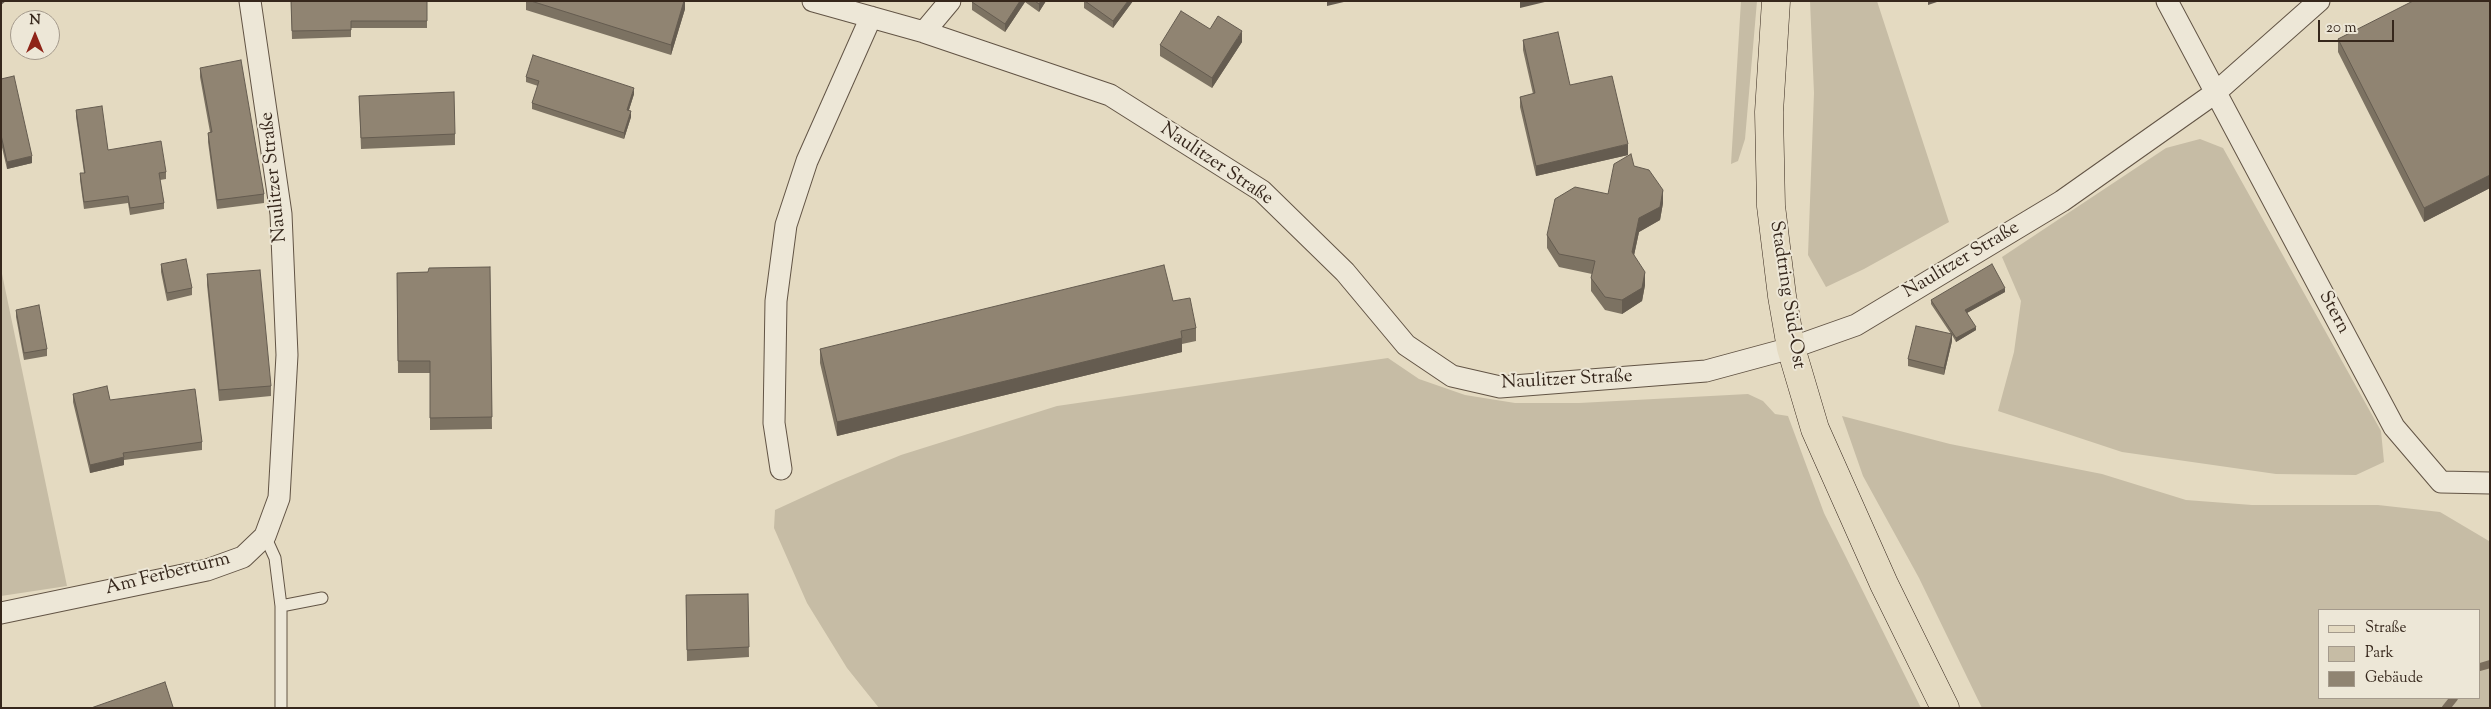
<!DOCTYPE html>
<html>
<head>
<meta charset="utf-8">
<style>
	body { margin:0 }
	#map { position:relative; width:2491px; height:709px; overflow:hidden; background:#e4dac1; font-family:"Sorts Mill Goudy",serif }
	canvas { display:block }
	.frame { position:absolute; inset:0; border:2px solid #36271c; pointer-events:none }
	.legend { position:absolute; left:2318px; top:609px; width:162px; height:90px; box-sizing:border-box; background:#ede7d7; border:1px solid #a49a8c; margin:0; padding:6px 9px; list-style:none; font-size:15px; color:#36271c }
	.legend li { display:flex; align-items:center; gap:10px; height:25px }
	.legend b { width:25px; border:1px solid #a49a8c }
	.north { position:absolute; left:10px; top:10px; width:50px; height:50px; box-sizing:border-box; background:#ede7d7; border:1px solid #a49a8c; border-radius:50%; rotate:0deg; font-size:14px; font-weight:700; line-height:20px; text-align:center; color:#36271c }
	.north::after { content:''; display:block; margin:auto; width:18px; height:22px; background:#8f2418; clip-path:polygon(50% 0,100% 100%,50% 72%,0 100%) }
	.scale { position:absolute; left:2318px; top:20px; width:76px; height:22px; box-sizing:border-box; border:2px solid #36271c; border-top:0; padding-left:6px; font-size:15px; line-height:18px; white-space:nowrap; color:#36271c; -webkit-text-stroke:4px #ede7d7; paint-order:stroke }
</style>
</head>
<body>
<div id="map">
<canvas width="2491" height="709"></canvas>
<div class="frame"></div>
<ul class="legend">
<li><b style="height:6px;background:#e4dac1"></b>Straße</li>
<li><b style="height:14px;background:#c6bca5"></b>Park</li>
<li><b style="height:14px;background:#908472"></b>Gebäude</li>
</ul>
<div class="north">N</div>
<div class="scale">20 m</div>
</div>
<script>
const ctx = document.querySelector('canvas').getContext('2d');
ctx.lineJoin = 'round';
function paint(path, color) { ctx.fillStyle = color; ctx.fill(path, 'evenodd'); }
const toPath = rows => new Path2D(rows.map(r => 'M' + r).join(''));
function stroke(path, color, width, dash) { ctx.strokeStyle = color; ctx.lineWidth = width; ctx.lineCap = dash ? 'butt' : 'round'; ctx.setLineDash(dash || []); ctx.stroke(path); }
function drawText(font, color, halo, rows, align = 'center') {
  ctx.font = font + ' "Sorts Mill Goudy",serif'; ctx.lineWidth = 4; ctx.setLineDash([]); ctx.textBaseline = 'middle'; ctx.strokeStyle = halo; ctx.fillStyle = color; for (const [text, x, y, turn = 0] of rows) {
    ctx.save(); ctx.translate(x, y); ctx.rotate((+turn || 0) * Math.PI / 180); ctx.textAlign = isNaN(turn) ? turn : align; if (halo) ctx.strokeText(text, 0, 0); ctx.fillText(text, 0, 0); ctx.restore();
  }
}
const green = toPath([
	[1741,1,1757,1,1745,139,1738,161,1731,164],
	[1810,1,1877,1,1949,222,1864,269,1826,287,1808,255,1814,93],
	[2200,139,2223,148,2381,431,2384,462,2356,475,2276,474,2122,452,1998,411,2014,352,2021,301,2002,257,2166,148],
	[1,269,67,586,1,596],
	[1388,358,1419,379,1465,395,1515,403,1579,403,1748,394,1763,401,1775,414,1788,416,1824,513,1921,708,879,708,847,668,807,603,774,528,775,510,836,482,901,455,1057,406],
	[1842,416,1950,444,2102,474,2186,500,2252,505,2378,505,2440,512,2489,541,2490,708,1982,708,1919,578,1863,476],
	[2480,610,2480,698,2320,698,2320,610]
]);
const stream = toPath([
	[2480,667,2490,664],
	[2446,708,2454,698]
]);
const service = toPath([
	[265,536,275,558,281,606,281,708],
	[281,606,322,598]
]);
const minor = toPath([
	[813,1,924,32,1110,95,1262,191,1345,272,1406,345,1452,376,1500,387,1706,371,1791,348,1856,325,2062,201,2215,93,2319,1],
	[2167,1,2394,427,2441,482,2490,483],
	[924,32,950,1],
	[781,469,774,423,776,301,786,225,807,161,871,17],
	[1,613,207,570,243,557,265,536,279,498,287,355,281,214,250,1]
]);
const primary = toPath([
	[1776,1,1769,112,1771,206,1782,296,1791,348,1815,429,1884,584,1945,708]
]);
const wall = toPath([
	[291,1,427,1,427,28,351,28,351,37,292,39],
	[526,1,685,1,685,9,671,55,526,10],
	[973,1,1046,1,1039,12,1025,2,1005,32,972,10,972,2],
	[1084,1,1133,1,1113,28,1084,8],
	[2490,1,2490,188,2424,222,2338,52,2338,39],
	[1210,29,1242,42,1212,88,1160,56,1160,45],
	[1523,40,1570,85,1628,155,1536,176,1520,107,1520,97,1533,94,1523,50],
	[200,68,264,194,264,203,217,209,208,142,208,133,210,132,200,77],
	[526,77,634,94,629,110,631,117,624,139,532,109,532,103,538,86,526,82],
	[1,79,32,163,7,169,1,143],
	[359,96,455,134,455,145,361,149],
	[76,110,108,150,166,172,166,179,160,180,164,203,164,209,130,215,128,203,84,209,80,180,80,173,84,173,76,117],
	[1634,166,1663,203,1660,220,1639,232,1634,255,1645,285,1642,301,1622,314,1605,310,1591,291,1591,278,1592,274,1559,267,1547,248,1547,235,1608,194],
	[161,264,192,288,192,295,167,301,161,272],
	[490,267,492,429,430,430,430,373,398,373,397,273,428,272],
	[207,274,271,386,271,396,219,401,207,285],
	[2005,292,1967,313,1976,330,1956,342,1952,335,1952,341,1944,375,1908,366,1908,359,1951,334,1931,304,1931,300],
	[1173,301,1196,328,1196,341,1182,344,1182,352,837,436,820,363,820,349],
	[16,310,47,349,47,356,24,360,16,317],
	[73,394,110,400,202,442,202,450,124,460,124,465,90,473,73,402],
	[748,594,749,657,687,661,686,595]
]);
const shadedWall = toPath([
	[1,1,6,1,1,5],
	[684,1,685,1,685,9,671,55,671,45],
	[1020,1,1025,2,1005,32,1005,24],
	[1041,1,1046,1,1039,12,1039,4],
	[1128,1,1133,1,1113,28,1113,21],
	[1327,1,1348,1,1327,6],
	[1520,1,1549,1,1520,8],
	[1928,1,1940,1,1928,5],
	[1242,31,1242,42,1212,88,1212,78],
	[634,88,634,94,627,116,627,110],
	[631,111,631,117,624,139,624,133],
	[1628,144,1628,155,1536,176,1536,166],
	[32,156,32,163,7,169,7,162],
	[2490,175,2490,188,2424,222,2424,208],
	[1663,190,1663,203,1660,220,1639,232,1632,265,1632,252,1639,218],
	[1645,272,1645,285,1642,301,1622,314,1622,300],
	[2005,288,2005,292,1965,314,1965,310],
	[1976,327,1976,330,1956,342,1956,338],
	[1952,334,1952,341,1944,375,1944,368],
	[1182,338,1182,352,837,436,837,422],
	[124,457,124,465,90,473,90,465]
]);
const building = toPath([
	[291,1,427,1,427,21,351,21,351,30,292,31,291,1],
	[531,1,684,1,671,45,531,1],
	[973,1,1020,1,1005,24,972,2,973,1],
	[1035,1,1041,1,1039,4,1035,1],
	[1085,1,1128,1,1113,21,1085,1],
	[2413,1,2490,1,2490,175,2424,208,2338,39,2413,1],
	[1181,11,1210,29,1218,16,1242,31,1212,78,1160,45,1181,11],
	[1558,32,1570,85,1612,76,1628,144,1536,166,1520,97,1535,93,1523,40,1558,32],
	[533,55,634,88,627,110,631,111,624,133,532,103,539,81,526,77,533,55],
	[241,60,264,194,217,200,208,133,212,132,200,68,241,60],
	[14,76,32,156,7,162,1,135,1,79,14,76],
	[454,92,455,134,361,138,359,96,454,92],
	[102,106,108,150,161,141,166,172,159,173,164,203,130,208,128,196,84,202,80,173,85,173,76,110,102,106],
	[1631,154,1634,166,1649,170,1663,190,1660,207,1639,218,1632,252,1645,272,1642,288,1622,300,1605,297,1591,278,1595,261,1559,254,1547,235,1555,199,1575,187,1608,194,1614,164,1631,154],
	[186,259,192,288,167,293,161,264,186,259],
	[1992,264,2005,288,1965,310,1976,327,1956,338,1931,300,1992,264],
	[1164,265,1173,301,1190,298,1196,328,1181,331,1182,338,837,422,820,349,1164,265],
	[490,267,492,417,430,418,430,361,398,361,397,273,428,272,429,268,490,267],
	[260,270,271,386,219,390,207,274,260,270],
	[39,305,47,349,24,353,16,310,39,305],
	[1916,326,1952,334,1944,368,1908,359,1916,326],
	[107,386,110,400,195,389,202,442,123,453,124,457,90,465,73,394,107,386],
	[748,594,749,647,687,650,686,595,748,594],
	[165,682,173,707,172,708,91,708,165,682]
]);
const streetNames = [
	["Naulitzer Straße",1216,165,34],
	["Naulitzer Straße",275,177,-96],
	["Naulitzer Straße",1962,261,-31],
	["Stadtring Süd-Ost",1786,295,81],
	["Stern",2333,313,62],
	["Naulitzer Straße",1567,381,-3],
	["Am Ferberturm",168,575,-14]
];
paint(green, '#c6bca5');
stroke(stream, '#7b6e5d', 8);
stroke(service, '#625445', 13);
stroke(minor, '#625445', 23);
stroke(primary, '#36271c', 29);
stroke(service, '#ede7d7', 11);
stroke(minor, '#ede7d7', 21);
stroke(primary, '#e4dac1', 28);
paint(wall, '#7c7262');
paint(shadedWall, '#655c50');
paint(building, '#908472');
stroke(building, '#655c50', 1);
drawText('19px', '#36271c', '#ede7d7', streetNames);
</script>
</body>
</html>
